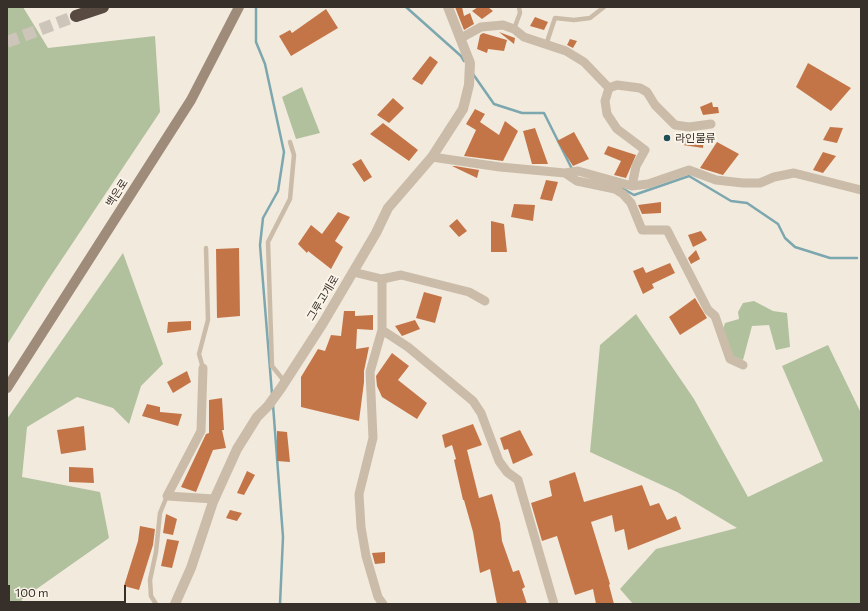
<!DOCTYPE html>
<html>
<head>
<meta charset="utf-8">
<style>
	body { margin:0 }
	#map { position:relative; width:868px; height:611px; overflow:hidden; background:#f2eadd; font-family:Commissioner,sans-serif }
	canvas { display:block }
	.frame { position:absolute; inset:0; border:8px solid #372f29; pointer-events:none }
	.scale { position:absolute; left:8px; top:585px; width:118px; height:18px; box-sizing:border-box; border:2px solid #372f29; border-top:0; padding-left:5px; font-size:12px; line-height:14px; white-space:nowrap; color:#372f29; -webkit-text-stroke:3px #faf4e9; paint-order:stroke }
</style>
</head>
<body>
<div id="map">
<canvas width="868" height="611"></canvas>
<div class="frame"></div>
<div class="scale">100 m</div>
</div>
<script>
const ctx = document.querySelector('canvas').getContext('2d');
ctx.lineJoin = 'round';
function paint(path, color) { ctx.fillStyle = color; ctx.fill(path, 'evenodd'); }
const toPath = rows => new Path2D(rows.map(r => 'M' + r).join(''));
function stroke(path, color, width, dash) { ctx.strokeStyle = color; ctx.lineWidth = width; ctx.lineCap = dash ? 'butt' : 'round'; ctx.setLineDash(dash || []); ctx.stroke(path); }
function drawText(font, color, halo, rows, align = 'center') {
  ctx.font = font + ' Commissioner,"Noto Sans KR",sans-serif'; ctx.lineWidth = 4; ctx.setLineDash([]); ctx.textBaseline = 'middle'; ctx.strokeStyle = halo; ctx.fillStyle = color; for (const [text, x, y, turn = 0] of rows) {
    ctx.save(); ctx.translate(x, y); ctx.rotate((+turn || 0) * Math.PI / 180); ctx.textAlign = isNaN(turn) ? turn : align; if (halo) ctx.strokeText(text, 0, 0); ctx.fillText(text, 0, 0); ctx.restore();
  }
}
const green = toPath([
	[7,7,23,7,48,48,155,36,160,112,48,280,7,345],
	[302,87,320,133,296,139,282,97],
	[123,253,163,364,141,386,129,424,113,408,77,397,27,427,22,477,100,492,109,538,21,600,26,604,7,604,7,419],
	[754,301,773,311,787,313,790,347,776,350,769,325,752,326,743,360,732,356,723,330,725,323,739,319,738,312,743,303],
	[636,314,694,399,748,497,823,461,782,366,828,345,861,413,861,604,633,604,620,589,656,549,737,528,677,492,590,452,600,345]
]);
const stream = toPath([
	[256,7,256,42,265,64,284,152,278,191,263,218,260,245,272,394],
	[406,7,461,56,464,61],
	[473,74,494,104,522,113,544,113,572,169],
	[620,187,634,195,689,176,731,201,747,203,778,224,785,238,795,247,830,258,857,258],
	[273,405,283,537,280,604]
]);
const building = toPath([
	[455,7,462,7,464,16,470,13,474,24,464,30],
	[478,7,488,7,493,11,482,19,472,11],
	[326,9,338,28,291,56,279,36,290,30,292,33],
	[535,17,548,22,544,30,530,26],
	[499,32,515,38,514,44],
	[483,33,507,40,504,51,488,49,487,53,477,49,480,35],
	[570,39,577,41,573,48,567,45],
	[430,56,438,62,422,85,412,79],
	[808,63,851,88,831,111,796,87],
	[393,98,404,108,389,123,377,115],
	[712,102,713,107,718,107,719,113,703,115,700,107],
	[475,109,485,114,480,122,499,135,505,121,518,131,503,161,464,156,476,130,466,124],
	[383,123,418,150,409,161,370,134],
	[830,127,843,128,837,143,823,140],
	[535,128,548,164,532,164,523,131],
	[574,132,589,159,573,166,557,141],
	[685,134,704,137,703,148,683,145],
	[717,142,739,154,723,175,700,168],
	[608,146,636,155,626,178,614,175,621,161,604,154],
	[823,152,836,156,823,173,813,170],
	[361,159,372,177,364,182,352,164],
	[452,166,455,166,479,170,477,178],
	[546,180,558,182,552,201,540,199],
	[661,202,661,213,642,214,638,205],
	[514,204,535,205,533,221,511,217],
	[338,212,350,217,335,241,343,247,331,269,308,251,307,253,298,244,311,225,322,234],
	[457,219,467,231,459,237,449,226],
	[491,221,504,224,507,252,491,252],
	[701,231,707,240,693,247,688,235],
	[239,248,240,316,217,318,216,249],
	[696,250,700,259,691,264,688,258],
	[670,263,675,273,652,284,654,288,643,294,633,271,643,267,646,273],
	[424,292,442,297,435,323,416,318],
	[695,298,707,318,680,335,669,317],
	[344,311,355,311,355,316,373,315,373,330,357,329,356,349,369,347,364,371,364,382,359,421,301,407,301,377,318,349,325,351,331,335,341,336],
	[415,320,420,329,402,336,395,326],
	[191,321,191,330,167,333,168,322],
	[392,353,409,366,398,380,427,403,417,419,382,397,377,386,376,376],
	[187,371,191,382,173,393,167,382],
	[222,398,224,430,222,430,226,448,213,450,196,492,181,487,206,434,209,433,209,400],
	[147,404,160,407,160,412,182,414,178,426,142,416],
	[473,424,482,445,467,450,479,498,492,494,500,523,502,541,513,572,519,570,525,587,522,589,527,604,497,604,490,569,480,573,473,532,464,500,463,500,454,460,456,459,452,445,445,448,442,435],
	[84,426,86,450,61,454,57,430],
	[520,430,533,455,513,464,508,449,504,450,500,438],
	[277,431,287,432,290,462,277,461],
	[69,467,93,468,94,483,69,482],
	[247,471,255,475,244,495,237,493],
	[575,472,584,502,642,485,650,506,659,503,667,520,676,516,681,529,628,550,624,529,615,532,612,515,591,522,610,584,609,585,614,604,596,604,593,589,575,595,557,536,542,541,531,503,552,496,549,481],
	[230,510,242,513,237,521,226,518],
	[166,514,177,519,173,535,163,533],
	[140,526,155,529,153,545,139,590,124,586,138,541],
	[167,539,179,541,172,568,161,566],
	[385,552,385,563,375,564,372,553]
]);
const motorwayTunnel = toPath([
	[7,42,76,16]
]);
const service = toPath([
	[514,29,520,13,519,7],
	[546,45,555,18,574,20,590,18,604,7],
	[203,368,199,354,208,320,206,248],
	[285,382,272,366,268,242,290,199,294,155,290,142],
	[156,604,151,596,150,580,156,552,160,513,167,496]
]);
const minor = toPath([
	[461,38,481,27,503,25,514,29,524,37,566,51,584,62,609,88],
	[609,88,617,85,640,88,647,92,655,105,675,125,689,127,711,124],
	[609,88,605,101,607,114,617,129,645,150,636,166,632,186],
	[432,157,500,167,565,173,578,171,632,186,648,184,689,170,716,180,743,183,760,183,774,177,794,173,861,190],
	[565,173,577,181,615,189,623,194,631,203,642,230,667,230,708,310,715,316,730,359,743,365],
	[353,272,382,279,401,275,469,292,485,301],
	[382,279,382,330,370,372,373,438,359,494,361,527,366,556,378,597,383,604],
	[382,330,408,347,473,401,481,413,499,461,507,472,518,480,554,604],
	[203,368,201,431,167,496,214,499]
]);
const tertiary = toPath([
	[175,604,191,568,213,502,237,449,257,417,268,406,281,388,323,323,376,233,388,208,432,157,463,109,469,85,470,63,448,7]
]);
const secondary = toPath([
	[7,388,191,100,239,7]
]);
const motorway = toPath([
	[76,16,103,7]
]);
const markers = [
	[667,138,4,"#1e4e58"]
];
const poiNames = [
	["라인물류",675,138]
];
const streetNames = [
	["백은로",117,193,-57],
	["그루고개로",323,298,-59]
];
paint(green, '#b1c19d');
stroke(stream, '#7ca7af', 2.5);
paint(building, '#c47548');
stroke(motorwayTunnel, '#cdc5b9', 12, [12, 6]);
stroke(service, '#cabca9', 4.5);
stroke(minor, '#cabca9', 9);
stroke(tertiary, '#cabca9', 10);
stroke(secondary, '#9e8b7a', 10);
stroke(motorway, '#584a40', 12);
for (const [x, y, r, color] of markers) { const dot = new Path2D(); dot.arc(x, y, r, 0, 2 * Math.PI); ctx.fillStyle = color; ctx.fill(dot); stroke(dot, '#faf4e9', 1.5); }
drawText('11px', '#372f29', '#faf4e9', poiNames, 'left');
drawText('11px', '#372f29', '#faf4e9', streetNames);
</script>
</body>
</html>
